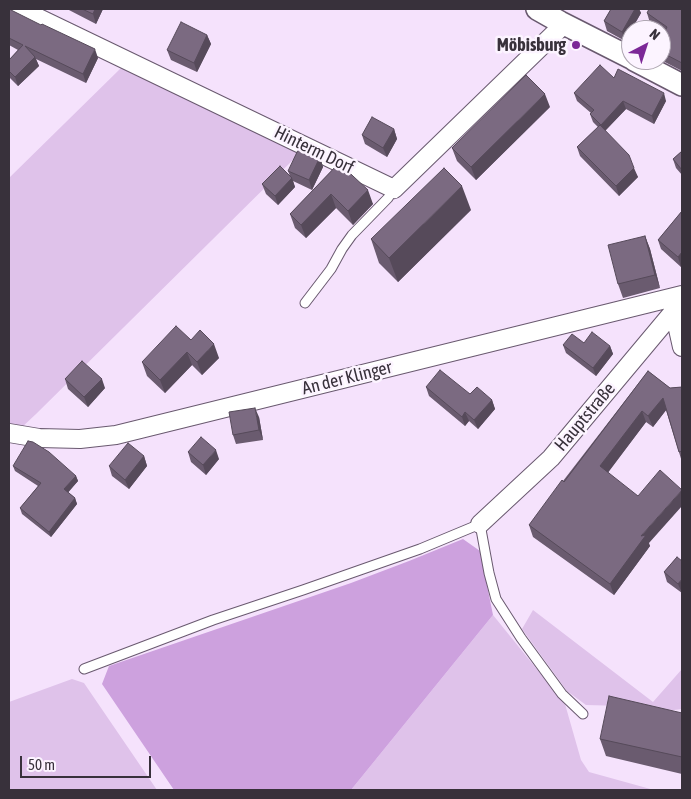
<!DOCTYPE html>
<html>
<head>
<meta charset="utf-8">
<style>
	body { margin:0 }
	#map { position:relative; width:691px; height:799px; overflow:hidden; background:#f5e2fc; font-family:"Asap Condensed",sans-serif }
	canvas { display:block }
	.frame { position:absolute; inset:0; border:10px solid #38313b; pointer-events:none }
	.north { position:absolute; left:621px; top:20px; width:50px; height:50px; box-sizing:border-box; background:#fcf4ff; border:1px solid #aea6b1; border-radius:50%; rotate:40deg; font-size:14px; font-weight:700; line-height:20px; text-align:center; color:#38313b }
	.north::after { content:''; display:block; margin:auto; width:18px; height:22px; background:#7c2897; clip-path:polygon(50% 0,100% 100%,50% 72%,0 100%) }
	.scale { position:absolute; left:20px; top:756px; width:131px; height:22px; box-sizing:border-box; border:2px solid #38313b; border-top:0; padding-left:6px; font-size:15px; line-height:18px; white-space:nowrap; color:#38313b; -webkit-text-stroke:4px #fcf4ff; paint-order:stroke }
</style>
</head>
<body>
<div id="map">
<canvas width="691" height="799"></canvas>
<div class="frame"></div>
<div class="north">N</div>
<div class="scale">50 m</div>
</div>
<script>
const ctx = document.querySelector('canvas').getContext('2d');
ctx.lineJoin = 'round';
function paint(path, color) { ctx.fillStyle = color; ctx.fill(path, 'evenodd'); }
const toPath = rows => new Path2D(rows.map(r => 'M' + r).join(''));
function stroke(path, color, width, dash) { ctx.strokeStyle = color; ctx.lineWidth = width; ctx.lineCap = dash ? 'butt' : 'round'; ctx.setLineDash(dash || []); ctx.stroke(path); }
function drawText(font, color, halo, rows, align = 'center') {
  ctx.font = font + ' "Asap Condensed",sans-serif'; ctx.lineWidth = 5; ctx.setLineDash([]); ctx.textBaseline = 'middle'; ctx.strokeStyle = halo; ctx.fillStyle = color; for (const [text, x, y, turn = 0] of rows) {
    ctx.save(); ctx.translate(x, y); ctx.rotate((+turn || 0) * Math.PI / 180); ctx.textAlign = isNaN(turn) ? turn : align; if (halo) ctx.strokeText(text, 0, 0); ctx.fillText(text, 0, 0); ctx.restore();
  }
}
const green = toPath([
	[121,68,300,153,36,414,20,429,9,427,9,178],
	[533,610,653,702,682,669,682,709,658,712,624,706,586,705,567,691,522,629],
	[493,615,565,704,581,760,589,772,654,790,351,790],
	[72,679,84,683,157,790,9,790,9,702]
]);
const forest = toPath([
	[463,539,480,551,493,615,351,790,174,790,102,684,109,666,351,583,409,561]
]);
const service = toPath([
	[305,303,331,269,342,249,352,235,388,198,394,189],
	[84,669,213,620,303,590,420,549,480,524,489,573,496,599,521,638,562,694,583,714]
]);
const minor = toPath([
	[20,9,394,189,559,29,560,22],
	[674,311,682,347],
	[9,433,39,438,80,439,116,435,682,295],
	[480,524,551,458,674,311,682,303]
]);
const tertiary = toPath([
	[537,9,560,22,631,58],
	[634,60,682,85]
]);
const wall = toPath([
	[9,9,98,58,86,83,36,59,39,66,18,86,9,77,9,60,18,50,9,45],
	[67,9,103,9,96,24],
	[611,9,639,9,641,13,625,41,607,31,604,21],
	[682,9,682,71,661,60,661,39,665,32,650,23,647,13],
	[207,35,211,44,197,72,171,60,167,50],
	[614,78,666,101,654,124,626,109,605,131,638,177,619,196,580,156,577,147,598,127,593,122,590,114,591,113,577,101,574,93],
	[550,107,476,180,457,161,452,148],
	[394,129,397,139,387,157,365,144,362,135],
	[682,151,682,175,676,168,673,159],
	[320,157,323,167,312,190,293,181,295,187,278,205,266,194,262,184,290,176,288,171],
	[339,163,373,204,353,225,336,208,306,238,295,228,290,214],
	[471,210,398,282,379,263,371,239],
	[682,211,682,266,681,267,661,249,658,240],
	[645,236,650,249,660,288,623,298,618,284],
	[191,340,219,358,202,375,192,365,165,393,147,376,142,362],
	[563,345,610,346,613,354,596,376,566,353],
	[648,371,670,388,682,387,682,462,666,410,653,427,646,422,608,472,650,546,614,595,533,537,529,525],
	[65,379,105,388,88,407,68,389],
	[426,387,470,394,492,400,495,409,478,429,469,421,465,426,429,396],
	[259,417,263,440,236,444,233,435],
	[188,452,219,459,206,475,191,462],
	[144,456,147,466,129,489,112,476,109,466],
	[13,466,76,476,78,481,68,492,75,498,77,504,51,537,22,514,20,508,38,486,15,471],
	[677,557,682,593,667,582,664,572],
	[682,713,682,774,606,756,600,739]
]);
const shadedWall = toPath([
	[95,9,103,9,96,24,93,14],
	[635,9,639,9,641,13,625,41,622,32],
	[207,35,211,44,197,72,194,63],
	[95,49,98,58,86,83,83,74],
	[35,57,39,66,18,86,15,77],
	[664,93,666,101,654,124,652,116],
	[545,94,550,107,476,180,471,167],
	[623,101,626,109,604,132,601,125],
	[394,129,397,139,387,157,383,148],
	[320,157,323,167,312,190,309,180],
	[634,168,638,177,619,196,616,186],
	[292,178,295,187,278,205,275,196],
	[462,186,471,210,398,282,389,258],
	[368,190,373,204,353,225,348,211],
	[331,194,336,208,306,238,301,225],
	[645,236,650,249,660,288,655,275],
	[682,252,682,266,681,267,678,257],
	[214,344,219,358,202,375,197,362],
	[610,346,613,354,596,376,593,368],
	[187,352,192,365,165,393,160,380],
	[102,379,105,388,88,407,84,397],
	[663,398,667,409,653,427,648,416],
	[492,400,495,409,478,429,474,420],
	[255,408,259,417,263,440,259,430],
	[642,411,646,422,604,478,600,466],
	[465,412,469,421,465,426,462,417],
	[216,450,219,459,206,475,203,465],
	[144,456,147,466,129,489,125,480],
	[76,476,78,481,66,495,64,489],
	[682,490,682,506,649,543,650,546,614,595,610,584,641,536],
	[75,498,77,504,51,537,49,532],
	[682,579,682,593,678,584]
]);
const building = toPath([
	[9,9,41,25,42,24,95,49,83,74,25,46,35,57,15,77,9,71,9,60,23,45,9,38,9,9],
	[82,9,95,9,93,14,82,9],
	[611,9,635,9,622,32,604,21,611,9],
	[649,9,682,9,682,46,681,47,682,48,682,63,661,52,661,39,667,27,647,13,649,9],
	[181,22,207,35,194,63,167,50,181,22],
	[600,65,614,78,618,69,664,93,652,116,623,101,601,125,590,114,594,110,574,93,600,65],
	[526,75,545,94,471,167,452,148,526,75],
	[372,117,394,129,383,148,362,135,372,117],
	[600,125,629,155,634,168,616,186,577,147,600,125],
	[299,148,320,157,309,180,288,171,299,148],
	[682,151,682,170,673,159,682,151],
	[339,163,368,190,348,211,331,194,301,225,290,214,339,163],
	[280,166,292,178,275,196,262,184,280,166],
	[444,168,462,186,389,258,371,239,444,168],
	[682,211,682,252,678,257,658,240,682,211],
	[645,236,655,275,618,284,608,245,645,236],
	[176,326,191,340,200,330,214,344,197,362,187,352,160,380,142,362,176,326],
	[592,332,610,346,593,368,563,345,572,334,584,343,592,332],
	[82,361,102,379,84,397,65,379,82,361],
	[440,370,470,394,477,387,492,400,474,420,465,412,462,417,426,387,440,370],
	[648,371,670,388,682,387,682,451,679,452,663,398,648,416,642,411,600,466,638,496,660,470,682,490,641,536,646,535,610,584,529,525,562,480,564,482,648,371],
	[255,408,259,430,233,435,229,412,255,408],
	[201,437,216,450,203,465,188,452,201,437],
	[28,441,33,442,49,452,76,476,64,489,75,498,49,532,20,508,41,483,13,466,28,441],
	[128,443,144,456,125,480,109,466,128,443],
	[677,557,682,561,682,579,678,584,664,572,677,557],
	[609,696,682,713,682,757,600,739,609,696]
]);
const markers = [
	[576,45,5,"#7c2897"]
];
const poiNames = [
	["Möbisburg",566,45]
];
const streetNames = [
	["Hinterm Dorf",314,150,26],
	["An der Klinger",347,378,-14],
	["Hauptstraße",585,417,-50]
];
paint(green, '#dfc2ea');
paint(forest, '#cda1de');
stroke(service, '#69596f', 11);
stroke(minor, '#69596f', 20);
stroke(tertiary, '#69596f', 24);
stroke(service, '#fff', 9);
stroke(minor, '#fff', 18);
stroke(tertiary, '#fff', 21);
paint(wall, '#6a5b6f');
paint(shadedWall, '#564a5a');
paint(building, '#7b6a81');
stroke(building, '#564a5a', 1);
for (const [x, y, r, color] of markers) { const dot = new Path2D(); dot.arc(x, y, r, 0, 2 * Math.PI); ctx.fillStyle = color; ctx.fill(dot); stroke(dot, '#fcf4ff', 2); }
drawText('bold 18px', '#38313b', '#fcf4ff', poiNames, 'right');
drawText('18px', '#38313b', '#fcf4ff', streetNames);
</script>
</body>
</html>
